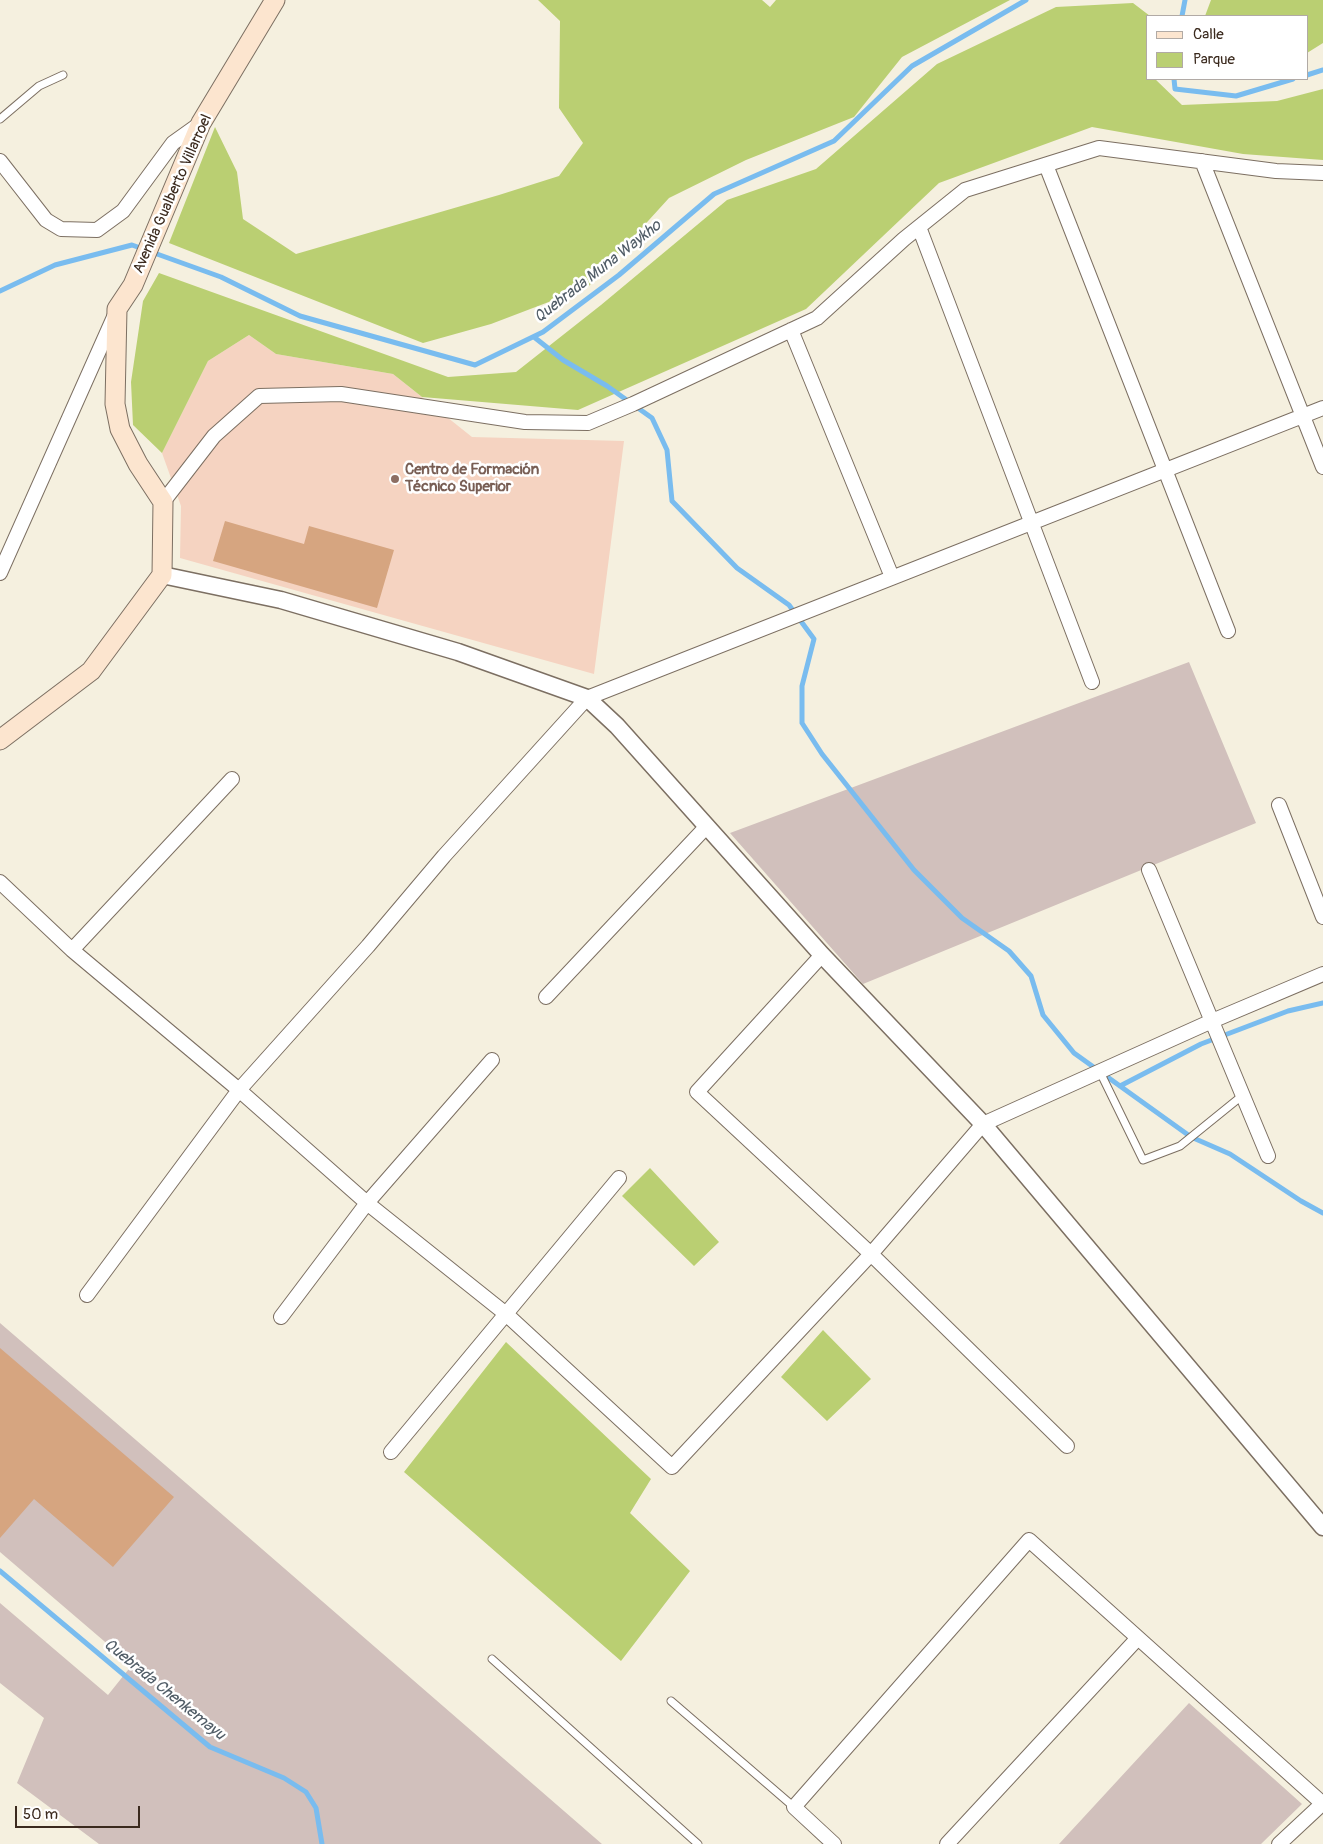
<!DOCTYPE html>
<html>
<head>
<meta charset="utf-8">
<style>
	body { margin:0 }
	#map { position:relative; width:1323px; height:1844px; overflow:hidden; background:#f5f0df; font-family:Pangolin,sans-serif }
	canvas { display:block }
	.legend { position:absolute; left:1146px; top:15px; width:162px; height:65px; box-sizing:border-box; background:#fff; border:1px solid #b1aaa5; margin:0; padding:6px 9px; list-style:none; font-size:15px; color:#3b2a1e }
	.legend li { display:flex; align-items:center; gap:10px; height:25px }
	.legend b { width:25px; border:1px solid #b1aaa5 }
	.scale { position:absolute; left:15px; top:1806px; width:125px; height:22px; box-sizing:border-box; border:2px solid #3b2a1e; border-top:0; padding-left:6px; font-size:15px; line-height:18px; white-space:nowrap; color:#3b2a1e; -webkit-text-stroke:4px #fff; paint-order:stroke }
</style>
</head>
<body>
<div id="map">
<canvas width="1323" height="1844"></canvas>
<ul class="legend">
<li><b style="height:6px;background:#fce5cf"></b>Calle</li>
<li><b style="height:14px;background:#bacf72"></b>Parque</li>
</ul>
<div class="scale">50 m</div>
</div>
<script>
const ctx = document.querySelector('canvas').getContext('2d');
ctx.lineJoin = 'round';
function paint(path, color) { ctx.fillStyle = color; ctx.fill(path, 'evenodd'); }
const toPath = rows => new Path2D(rows.map(r => 'M' + r).join(''));
function stroke(path, color, width, dash) { ctx.strokeStyle = color; ctx.lineWidth = width; ctx.lineCap = dash ? 'butt' : 'round'; ctx.setLineDash(dash || []); ctx.stroke(path); }
function drawText(font, color, halo, rows, align = 'center') {
  ctx.font = font + ' Pangolin,sans-serif'; ctx.lineWidth = 5; ctx.setLineDash([]); ctx.textBaseline = 'middle'; ctx.strokeStyle = halo; ctx.fillStyle = color; for (const [text, x, y, turn = 0] of rows) {
    ctx.save(); ctx.translate(x, y); ctx.rotate((+turn || 0) * Math.PI / 180); ctx.textAlign = isNaN(turn) ? turn : align; if (halo) ctx.strokeText(text, 0, 0); ctx.fillText(text, 0, 0); ctx.restore();
  }
}
const built = toPath([
	[249,335,276,354,393,374,472,437,624,441,594,674,180,558,181,506,162,453,208,361]
]);
const industrial = toPath([
	[1189,662,1256,823,863,984,730,833],
	[0,1323,194,1490,602,1844,99,1844,17,1783,44,1718,0,1683,0,1603,108,1695,132,1665,0,1552],
	[1189,1703,1302,1804,1261,1844,1059,1844]
]);
const green = toPath([
	[538,0,762,0,770,7,776,0,1010,0,902,57,854,117,746,160,669,198,588,287,491,324,423,343,169,243,215,127,237,172,243,219,296,254,499,195,559,176,583,143,559,108,560,21],
	[1211,0,1323,0,1323,43,1307,53,1307,16,1205,16],
	[1133,3,1150,16,1147,16,1147,79,1155,79,1182,105,1277,101,1323,89,1323,160,1243,154,1092,127,939,183,806,309,578,410,422,397,393,374,276,354,249,335,208,361,162,453,133,425,131,382,143,301,159,273,448,377,516,372,601,305,727,200,816,169,937,64,1056,7],
	[650,1168,719,1242,694,1266,622,1196],
	[823,1330,871,1379,827,1421,781,1377],
	[506,1342,651,1479,630,1513,690,1571,621,1661,404,1472]
]);
const stream = toPath([
	[1182,16,1185,0],
	[1307,75,1323,70],
	[1174,79,1175,89,1236,96,1293,79],
	[0,291,55,265,132,245,221,277,300,316,475,365,543,332,619,275,714,194,834,141,912,66,1026,0],
	[534,337,563,360,607,386,652,418,667,450,672,501,737,568,789,605,814,639,802,686,802,723,822,754,914,870,962,918,1009,951,1031,976,1043,1015,1074,1053,1191,1137,1230,1154,1301,1201,1323,1213],
	[1120,1086,1201,1044,1288,1011,1323,1003],
	[0,1571,210,1747,284,1778,306,1792,316,1808,322,1844]
]);
const building = toPath([
	[225,521,304,544,309,526,394,550,377,608,213,561],
	[0,1348,174,1497,113,1567,34,1499,0,1538]
]);
const service = toPath([
	[0,119,39,86,63,75],
	[1100,1072,1143,1160,1180,1146,1243,1095],
	[492,1659,698,1844],
	[671,1701,794,1807]
]);
const minor = toPath([
	[0,161,46,220,61,229,97,230,123,211,173,143,201,123],
	[1202,161,1323,467],
	[1046,165,1228,631],
	[919,227,1092,682],
	[791,330,892,577],
	[163,502,214,436,259,396,341,394,525,422,588,423,633,404,817,318,904,239,965,190,1099,148,1276,171,1323,173],
	[0,573,114,317],
	[1279,805,1323,917],
	[1149,870,1268,1156],
	[0,882,72,950,239,1090,367,1203,506,1314,672,1467,871,1254,983,1124,1212,1021,1323,974],
	[72,950,232,779],
	[822,955,697,1092,871,1254,1067,1446],
	[546,997,707,826],
	[87,1295,239,1090,368,946,444,856,587,698,1323,408],
	[281,1317,367,1203,492,1060],
	[391,1452,619,1178],
	[834,1844,794,1807,1029,1540,1322,1803],
	[947,1844,1137,1639],
	[1279,1844,1323,1803]
]);
const tertiary = toPath([
	[162,575,281,600,458,652,587,698,617,726,822,955,983,1124,1323,1527]
]);
const secondary = toPath([
	[0,740,91,671,162,575,163,502,138,464,120,429,115,404,117,309,133,285,201,123,275,0]
]);
const markers = [
	[395,479,5,"#8d6e63"]
];
const streetNames = [
	["Avenida Gualberto Villarroel",173,194,-66]
];
const educationNames = [
	["Centro de Formación",405,470],
	["Técnico Superior",405,487]
];
const waterNames = [
	["Quebrada Muna Waykho",598,272,-38],
	["Quebrada Chenkemayu",164,1690,39]
];
paint(built, '#f5d3c1');
paint(industrial, '#d1c0bc');
paint(green, '#bacf72');
stroke(stream, '#79bcef', 5);
paint(building, '#d6a580');
stroke(service, '#7c6f62', 9);
stroke(minor, '#7c6f62', 16);
stroke(tertiary, '#7c6f62', 19);
stroke(secondary, '#7c6f62', 21);
stroke(service, '#fff', 7);
stroke(minor, '#fff', 14);
stroke(tertiary, '#fff', 16);
stroke(secondary, '#fce5cf', 19);
for (const [x, y, r, color] of markers) { const dot = new Path2D(); dot.arc(x, y, r, 0, 2 * Math.PI); ctx.fillStyle = color; ctx.fill(dot); stroke(dot, '#fff', 2); }
drawText('15px', '#3b2a1e', '#fff', streetNames);
drawText('bold 15px', '#785e54', '#fff', educationNames, 'left');
drawText('italic 16px', '#515d67', '#fff', waterNames);
</script>
</body>
</html>
